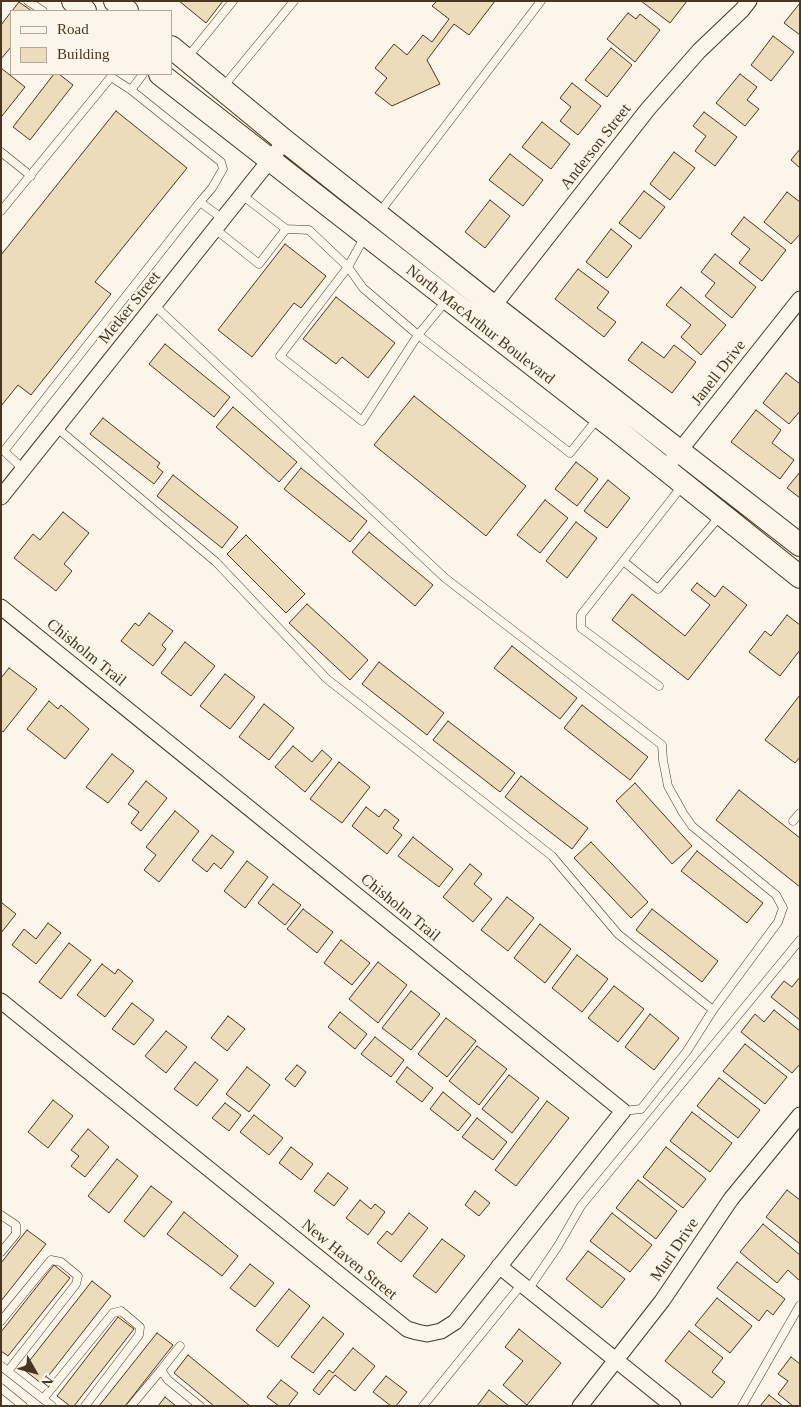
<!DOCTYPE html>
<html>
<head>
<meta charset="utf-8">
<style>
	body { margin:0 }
	#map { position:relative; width:801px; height:1407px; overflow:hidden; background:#fbf6e9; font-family:Georgia,serif }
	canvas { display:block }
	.frame { position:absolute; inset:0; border:2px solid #4a3520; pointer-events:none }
	.legend { position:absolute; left:10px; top:10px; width:162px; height:65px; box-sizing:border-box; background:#fbf6e9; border:1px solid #b4a999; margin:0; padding:6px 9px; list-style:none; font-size:15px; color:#4a3520 }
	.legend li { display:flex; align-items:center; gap:10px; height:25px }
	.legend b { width:25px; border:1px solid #b4a999 }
	.north { position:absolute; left:10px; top:1347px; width:50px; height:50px; -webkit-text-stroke:4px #fbf6e9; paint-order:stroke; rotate:128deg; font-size:14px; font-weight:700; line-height:20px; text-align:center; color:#4a3520 }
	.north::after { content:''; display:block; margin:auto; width:18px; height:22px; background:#4a3520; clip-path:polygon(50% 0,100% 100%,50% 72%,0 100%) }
</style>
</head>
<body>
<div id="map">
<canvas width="801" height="1407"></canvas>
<div class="frame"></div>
<ul class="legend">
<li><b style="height:6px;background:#fbf6e9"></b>Road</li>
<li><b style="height:14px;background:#ecdcbc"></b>Building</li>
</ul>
<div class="north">N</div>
</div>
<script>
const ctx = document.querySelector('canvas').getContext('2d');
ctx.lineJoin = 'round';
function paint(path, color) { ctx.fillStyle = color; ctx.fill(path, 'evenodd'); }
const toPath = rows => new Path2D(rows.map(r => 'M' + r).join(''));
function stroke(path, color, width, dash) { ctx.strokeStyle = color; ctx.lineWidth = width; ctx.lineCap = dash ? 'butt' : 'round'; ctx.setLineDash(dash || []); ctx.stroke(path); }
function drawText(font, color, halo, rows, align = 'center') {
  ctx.font = font + ' Georgia,serif'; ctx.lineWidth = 4; ctx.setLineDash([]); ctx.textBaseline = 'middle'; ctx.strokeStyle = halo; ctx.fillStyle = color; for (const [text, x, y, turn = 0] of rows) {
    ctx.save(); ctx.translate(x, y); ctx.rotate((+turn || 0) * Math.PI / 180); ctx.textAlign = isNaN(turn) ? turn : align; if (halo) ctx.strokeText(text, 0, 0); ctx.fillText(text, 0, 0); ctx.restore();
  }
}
const building = toPath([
	[179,1,223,1,206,23,179,1],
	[437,1,495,1,469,35,454,24,427,60,440,84,392,106,375,93,387,78,375,68,394,44,407,55,423,35,432,42,449,19,432,6,437,1],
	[641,1,687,1,670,23,641,1],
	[19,2,32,11,12,11,19,2],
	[800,3,800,35,784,23,800,3],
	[11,12,11,47,1,59,1,25,11,12],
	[628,13,636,19,640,14,660,30,635,62,607,39,628,13],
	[773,36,794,52,771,81,751,65,773,36],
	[611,48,632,65,607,97,585,80,611,48],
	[1,68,25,87,2,116,1,115,1,68],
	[54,74,59,74,73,85,30,140,13,127,54,74],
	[740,74,757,87,747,100,759,109,745,126,716,103,740,74],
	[572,83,601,106,578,135,560,121,571,107,560,98,572,83],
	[116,111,187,168,95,282,111,294,31,395,18,385,1,406,1,255,116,111],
	[704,112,737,137,715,166,695,151,706,136,693,126,704,112],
	[542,122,570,144,551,169,522,147,542,122],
	[800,149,800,168,791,160,800,149],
	[674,152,695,168,670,200,650,184,674,152],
	[510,154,543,180,523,206,489,180,510,154],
	[644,191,665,207,640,239,619,223,644,191],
	[787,192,800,202,800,234,791,244,764,222,787,192],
	[490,200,510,216,485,248,465,232,490,200],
	[744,217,786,250,762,281,739,263,750,249,731,234,744,217],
	[611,229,632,246,607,278,586,262,611,229],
	[285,244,326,276,301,308,294,303,252,357,218,330,285,244],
	[715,254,756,287,732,318,705,296,715,283,701,272,715,254],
	[578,269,609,292,597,308,616,322,604,337,555,299,578,269],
	[681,287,726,325,701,355,681,337,691,325,666,305,681,287],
	[336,297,395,343,368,378,342,357,336,364,303,339,336,297],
	[642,342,664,358,674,345,696,362,672,393,628,360,642,342],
	[165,344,230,397,214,417,149,364,165,344],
	[786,373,800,384,800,411,789,424,763,403,786,373],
	[414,396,526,486,486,536,374,445,414,396],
	[233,407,297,462,279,482,216,427,233,407],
	[756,410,781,430,772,443,794,460,780,479,731,442,756,410],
	[103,418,160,463,157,467,163,472,154,484,90,434,103,418],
	[576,462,598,479,577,506,555,489,576,462],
	[301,468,367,521,350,542,284,489,301,468],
	[800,472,800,498,787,488,800,472],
	[173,475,238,527,222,548,157,496,173,475],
	[608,480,630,498,607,528,584,511,608,480],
	[545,500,568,518,540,553,517,535,545,500],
	[63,512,89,533,64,564,72,571,56,591,14,558,33,534,40,540,63,512],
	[576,522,597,538,567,578,546,561,576,522],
	[369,532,433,585,415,606,352,552,369,532],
	[246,535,305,594,286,613,227,554,246,535],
	[697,583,715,597,723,586,747,605,688,680,612,620,632,594,685,636,710,605,691,590,697,583],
	[307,604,368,660,350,680,289,623,307,604],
	[149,613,173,631,162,645,166,649,153,666,121,641,135,623,139,626,149,613],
	[787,615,800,625,800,650,780,676,749,652,765,631,771,636,787,615],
	[185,642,215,666,191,696,161,673,185,642],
	[512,646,577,698,560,719,494,668,512,646],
	[379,662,444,713,427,735,362,684,379,662],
	[9,668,37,689,3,732,1,731,1,678,9,668],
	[225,674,255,697,230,729,200,706,225,674],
	[800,695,800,757,795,763,765,740,800,695],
	[49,701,58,709,61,705,89,729,65,759,27,729,49,701],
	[264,704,294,728,269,760,239,737,264,704],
	[582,705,648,757,630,780,564,728,582,705],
	[448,721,515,773,500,792,433,740,448,721],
	[293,746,312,762,322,750,332,759,305,792,275,767,293,746],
	[112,754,134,771,108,803,86,787,112,754],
	[339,762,370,787,342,823,310,799,339,762],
	[521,776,588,828,572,849,505,797,521,776],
	[146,781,167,798,141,831,131,823,139,812,128,804,146,781],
	[635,783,692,846,672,864,616,801,635,783],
	[739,790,800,838,800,887,716,820,739,790],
	[366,807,379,817,385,809,399,820,393,828,402,835,387,854,352,826,366,807],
	[175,811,199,831,159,882,144,870,156,855,146,847,175,811],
	[212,835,234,852,221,869,214,863,207,872,192,860,212,835],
	[413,837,453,869,439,887,398,856,413,837],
	[591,842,648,902,631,918,574,858,591,842],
	[697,851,763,903,747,923,681,871,697,851],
	[247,861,268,877,245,908,224,891,247,861],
	[470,864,482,874,474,884,492,899,473,922,443,897,470,864],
	[273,884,301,905,285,925,258,903,273,884],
	[507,897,534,918,508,951,481,930,507,897],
	[2,903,16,914,1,933,1,904,2,903],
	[303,909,333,932,317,953,287,929,303,909],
	[652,909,718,961,702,982,636,930,652,909],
	[48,923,61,933,36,964,12,945,24,929,36,939,48,923],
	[540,924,571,949,545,983,514,958,540,924],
	[341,940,370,963,352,985,324,963,341,940],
	[69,943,91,960,61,999,39,982,69,943],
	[577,955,608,979,582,1012,552,988,577,955],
	[378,962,407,985,378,1023,349,999,378,962],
	[102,964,115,974,118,969,133,981,105,1017,77,995,102,964],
	[800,977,800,1020,771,997,784,981,792,987,800,977],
	[614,986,644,1009,618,1042,588,1018,614,986],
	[411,991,440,1014,411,1050,382,1028,411,991],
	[132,1003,154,1020,134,1045,112,1029,132,1003],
	[774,1010,800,1031,800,1064,792,1073,741,1032,755,1014,764,1022,774,1010],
	[340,1012,367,1034,355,1049,328,1027,340,1012],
	[650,1014,679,1038,654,1070,625,1047,650,1014],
	[228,1016,245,1029,227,1051,211,1038,228,1016],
	[446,1018,476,1041,447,1077,418,1054,446,1018],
	[166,1031,187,1047,166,1073,145,1056,166,1031],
	[375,1037,404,1060,391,1077,361,1054,375,1037],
	[745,1044,787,1077,765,1104,723,1071,745,1044],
	[477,1046,507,1069,479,1105,449,1081,477,1046],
	[195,1062,218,1080,197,1106,174,1089,195,1062],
	[297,1065,306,1072,295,1087,285,1079,297,1065],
	[247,1067,270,1085,249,1112,226,1094,247,1067],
	[407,1067,433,1088,422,1102,396,1082,407,1067],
	[509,1075,539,1098,512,1133,482,1109,509,1075],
	[719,1078,760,1110,738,1138,697,1106,719,1078],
	[443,1092,471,1115,458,1131,430,1109,443,1092],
	[53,1100,73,1116,48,1148,28,1132,53,1100],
	[547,1101,569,1118,516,1186,495,1170,547,1101],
	[225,1103,241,1115,229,1131,212,1118,225,1103],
	[692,1112,732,1143,710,1172,670,1141,692,1112],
	[254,1115,283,1138,269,1155,240,1132,254,1115],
	[477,1118,507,1142,493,1160,462,1137,477,1118],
	[88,1129,109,1147,85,1177,71,1166,79,1156,71,1150,88,1129],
	[291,1147,313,1164,301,1180,279,1163,291,1147],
	[666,1147,706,1179,683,1208,643,1177,666,1147],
	[117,1159,138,1176,109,1213,88,1196,117,1159],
	[328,1173,348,1188,334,1206,314,1191,328,1173],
	[638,1180,677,1211,656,1239,616,1208,638,1180],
	[151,1186,172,1202,144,1237,124,1221,151,1186],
	[787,1190,800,1200,800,1244,766,1217,787,1190],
	[475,1191,490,1203,479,1216,465,1205,475,1191],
	[360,1200,371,1209,375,1204,385,1212,368,1235,346,1218,360,1200],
	[184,1212,238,1256,222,1276,167,1234,184,1212],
	[409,1213,428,1228,401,1262,377,1243,387,1231,392,1235,409,1213],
	[612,1213,652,1245,630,1272,590,1241,612,1213],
	[763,1224,800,1255,800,1281,788,1270,777,1283,740,1252,763,1224],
	[27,1230,46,1244,1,1301,1,1263,27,1230],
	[442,1239,465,1256,436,1293,413,1276,442,1239],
	[588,1251,625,1279,602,1308,566,1279,588,1251],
	[737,1262,785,1299,773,1315,767,1310,759,1321,717,1288,737,1262],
	[250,1264,274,1283,255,1307,230,1288,250,1264],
	[54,1265,70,1278,8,1356,1,1351,1,1332,54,1265],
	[92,1281,111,1296,42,1384,23,1369,92,1281],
	[289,1289,310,1306,278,1347,256,1330,289,1289],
	[717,1298,752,1326,730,1353,695,1325,717,1298],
	[118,1317,134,1329,74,1406,70,1406,57,1396,118,1317],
	[323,1317,344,1334,313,1373,291,1357,323,1317],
	[519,1329,561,1363,527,1405,503,1385,523,1361,505,1347,519,1329],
	[689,1331,723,1358,712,1372,725,1382,712,1398,665,1361,689,1331],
	[157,1333,173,1345,125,1406,99,1406,157,1333],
	[353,1348,375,1366,355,1391,335,1375,319,1395,313,1390,329,1370,333,1373,353,1348],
	[188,1355,250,1406,214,1406,174,1373,188,1355],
	[791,1357,800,1364,800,1406,793,1406,778,1394,788,1381,778,1374,791,1357],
	[386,1376,407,1392,396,1406,391,1406,373,1392,386,1376],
	[281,1380,298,1393,288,1406,279,1406,267,1397,281,1380],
	[489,1390,509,1406,477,1406,489,1390],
	[769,1395,783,1406,760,1406,769,1395],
	[165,1397,176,1406,158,1406,165,1397]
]);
const service = toPath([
	[28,1,43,11],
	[187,58,233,1],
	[223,87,294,1],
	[131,90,221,162,223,169,212,188,200,202,223,219],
	[1,152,31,176],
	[242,195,286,229,309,230,348,267,365,236],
	[1,211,111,77,131,90,143,74],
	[379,213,541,1],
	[215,229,259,264,286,229],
	[446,301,418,335,363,288,348,267,280,356,362,421,418,335,570,453,598,418],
	[57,428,216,562,327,679,552,856,618,934,713,1010,778,922,783,908,776,895,692,826,683,813,668,786,663,760,662,745,445,578,154,305],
	[23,469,4,451,200,202],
	[623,561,658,589,720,516],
	[659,686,581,628,581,615,682,486],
	[793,821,800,813],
	[623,1111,641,1109,687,1051,713,1010],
	[1,1215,16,1225,16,1234,1,1252],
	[528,1290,558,1246,581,1206,800,940],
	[1,1321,51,1260,61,1262,78,1276,76,1284,8,1371],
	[180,1346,161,1370,168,1380,200,1406],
	[1,1366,52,1406],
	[1,1388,23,1406],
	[43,1399,113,1313,121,1311,140,1327,139,1335,85,1406],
	[131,1406,161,1370],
	[423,1406,521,1285],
	[742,1406,800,1305]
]);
const minor = toPath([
	[488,313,648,109,699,51,742,10,749,1],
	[673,459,800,299],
	[1,497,285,141],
	[1,607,623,1111,455,1322,441,1331,427,1334,417,1332,407,1329,1,1001],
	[499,1266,673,1406],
	[580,1406,662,1301,731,1199,800,1115]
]);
const secondary = toPath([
	[73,1,85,11],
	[115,1,127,11],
	[171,47,285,141,493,306,800,545],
	[160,74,619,432,800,577]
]);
const streetNames = [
	["Anderson Street",596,147,-52],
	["Metker Street",130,308,-51],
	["North MacArthur Boulevard",480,325,38],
	["Janell Drive",719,373,-52],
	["Chisholm Trail",86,653,39],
	["Chisholm Trail",400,908,39],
	["Murl Drive",675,1250,-56],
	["New Haven Street",349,1260,39]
];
paint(building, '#ecdcbc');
stroke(building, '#4a3520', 1);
stroke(service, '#4a3520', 9);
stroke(minor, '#4a3520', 17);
stroke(secondary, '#4a3520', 24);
stroke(service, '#fbf6e9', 8);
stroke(minor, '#fbf6e9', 15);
stroke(secondary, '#fbf6e9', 22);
drawText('16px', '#4a3520', '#fbf6e9', streetNames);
</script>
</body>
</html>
